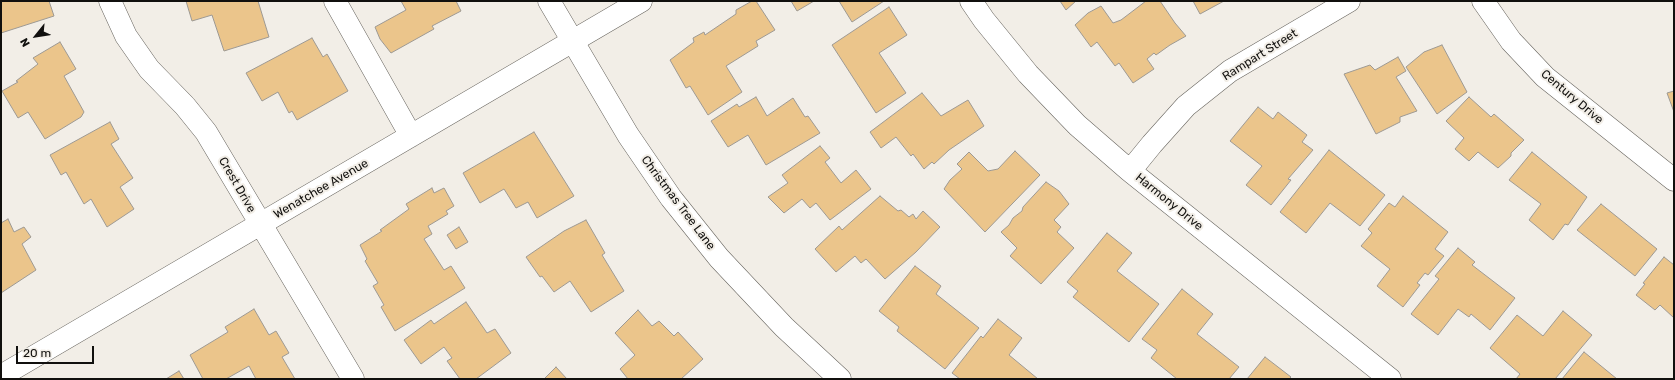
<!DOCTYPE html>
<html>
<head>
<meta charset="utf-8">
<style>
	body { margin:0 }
	#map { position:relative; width:1675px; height:380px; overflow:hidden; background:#f2eee7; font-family:Rubik,sans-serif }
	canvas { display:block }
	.frame { position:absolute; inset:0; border:2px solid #11100e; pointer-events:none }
	.north { position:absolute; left:16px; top:16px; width:40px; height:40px; -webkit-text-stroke:3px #f2eee7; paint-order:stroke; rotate:240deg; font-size:11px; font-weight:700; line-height:16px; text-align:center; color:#11100e }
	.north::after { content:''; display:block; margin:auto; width:14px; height:18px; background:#11100e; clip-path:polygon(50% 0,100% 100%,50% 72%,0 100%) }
	.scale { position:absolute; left:16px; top:346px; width:78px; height:18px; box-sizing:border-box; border:2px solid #11100e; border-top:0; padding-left:5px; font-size:12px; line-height:14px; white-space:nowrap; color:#11100e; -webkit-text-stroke:3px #f2eee7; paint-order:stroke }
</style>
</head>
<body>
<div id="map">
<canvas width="1675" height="380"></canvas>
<div class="frame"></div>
<div class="north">N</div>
<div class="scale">20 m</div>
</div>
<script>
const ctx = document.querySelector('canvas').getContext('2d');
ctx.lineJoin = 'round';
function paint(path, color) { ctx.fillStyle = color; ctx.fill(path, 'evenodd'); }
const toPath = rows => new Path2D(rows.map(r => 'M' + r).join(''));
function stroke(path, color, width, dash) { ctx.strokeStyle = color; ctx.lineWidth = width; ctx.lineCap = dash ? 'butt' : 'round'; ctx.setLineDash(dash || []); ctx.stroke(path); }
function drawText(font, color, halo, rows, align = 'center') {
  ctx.font = font + ' Rubik,sans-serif'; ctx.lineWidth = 4; ctx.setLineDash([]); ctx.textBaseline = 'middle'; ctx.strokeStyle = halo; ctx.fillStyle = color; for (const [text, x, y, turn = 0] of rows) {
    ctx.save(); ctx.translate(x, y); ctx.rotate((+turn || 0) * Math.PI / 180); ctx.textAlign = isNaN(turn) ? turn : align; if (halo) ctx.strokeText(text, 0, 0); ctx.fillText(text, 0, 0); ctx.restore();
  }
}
const building = toPath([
	[1,1,49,1,54,16,1,33,1,1],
	[186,1,258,1,269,37,224,51,212,15,192,21,186,1],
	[401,1,456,1,461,11,432,26,434,29,391,53,380,39,375,27,406,10,401,1],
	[752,1,756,1,775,30,756,41,758,46,726,66,742,92,708,115,690,86,686,88,670,60,694,42,693,38,704,32,705,35,736,14,736,10,752,1],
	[791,1,814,1,797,11,791,1],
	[839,1,884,1,852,22,839,1],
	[1060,1,1076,1,1066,10,1060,1],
	[1146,1,1160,1,1175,23,1186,36,1170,45,1156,55,1154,53,1147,59,1154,69,1133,83,1119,63,1115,66,1097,42,1091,47,1075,25,1088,13,1101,6,1113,23,1121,20,1146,1],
	[1193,1,1224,1,1200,14,1193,1],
	[889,7,907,35,879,53,906,93,876,113,832,45,889,7],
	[312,38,323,57,327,54,348,91,297,120,292,111,289,113,278,92,262,101,246,73,312,38],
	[60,42,76,69,64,76,84,112,81,117,45,139,28,112,18,118,2,91,18,82,16,81,38,64,33,58,60,42],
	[1442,45,1467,92,1437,114,1406,67,1424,52,1442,45],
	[1398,57,1406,71,1396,77,1417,111,1400,117,1400,122,1376,134,1344,74,1370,65,1375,70,1398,57],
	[1674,91,1674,112,1667,93,1674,91],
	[922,93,941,116,968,100,984,126,949,150,934,164,932,162,924,169,913,154,911,156,896,137,881,148,870,132,922,93],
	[756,97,767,116,793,98,805,117,808,116,820,133,766,165,748,135,728,147,711,121,737,104,739,107,756,97],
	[1469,97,1491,117,1494,114,1524,140,1511,153,1511,156,1498,168,1478,152,1469,161,1455,149,1464,138,1446,121,1469,97],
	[1258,107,1273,119,1278,112,1307,135,1302,142,1313,150,1288,179,1291,180,1271,205,1246,185,1262,166,1230,141,1258,107],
	[110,122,119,139,111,144,133,178,120,187,134,209,107,227,91,199,84,204,66,172,61,175,50,155,110,122],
	[534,132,574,196,537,218,528,202,516,208,504,189,480,203,463,173,534,132],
	[820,146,830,158,825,162,841,183,856,170,871,189,830,220,816,203,810,208,802,199,784,213,768,197,788,183,782,175,820,146],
	[1329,150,1385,195,1360,226,1330,203,1306,233,1280,212,1329,150],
	[1015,151,1040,175,985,232,944,189,950,180,962,169,957,164,969,152,988,171,998,169,1015,151],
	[1532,152,1587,197,1568,225,1565,224,1553,240,1529,220,1541,204,1509,180,1532,152],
	[1046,182,1059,191,1069,204,1054,220,1061,227,1057,232,1074,248,1041,284,1010,256,1017,248,1001,232,1009,225,1013,218,1022,211,1023,207,1046,182],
	[432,188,434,193,444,188,454,206,446,211,448,214,428,226,432,234,424,239,444,270,451,266,465,288,395,331,381,307,384,305,373,286,378,283,365,261,367,259,360,245,382,231,380,230,409,209,406,204,432,188],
	[880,196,898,211,901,210,909,217,913,214,916,219,923,211,940,227,916,252,885,279,866,259,861,263,855,256,836,272,815,249,839,226,842,230,880,196],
	[1403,196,1448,232,1435,249,1444,256,1428,275,1425,273,1417,283,1420,285,1403,307,1377,286,1390,269,1361,246,1372,233,1368,229,1389,203,1395,207,1403,196],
	[1601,204,1657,249,1635,276,1577,230,1601,204],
	[8,219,14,232,24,227,31,237,22,244,36,270,1,293,1,223,8,219],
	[586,220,605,253,602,255,624,291,591,312,570,281,554,292,542,276,540,277,526,257,564,231,586,220],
	[459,227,468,242,456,249,447,235,459,227],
	[1107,233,1132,253,1117,271,1159,304,1129,342,1073,297,1078,291,1067,282,1107,233],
	[1458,248,1475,262,1472,265,1515,298,1490,330,1471,314,1469,317,1458,309,1438,335,1411,314,1439,279,1435,276,1458,248],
	[1664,257,1674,265,1674,318,1660,305,1655,310,1636,295,1645,284,1643,283,1664,257],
	[915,266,941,286,936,294,979,328,945,369,897,331,899,327,879,311,915,266],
	[1182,289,1213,314,1197,334,1239,367,1229,379,1177,379,1151,358,1157,350,1142,339,1182,289],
	[466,302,487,333,495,329,511,353,476,379,460,379,447,361,452,358,444,347,421,364,404,340,431,320,434,324,466,302],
	[254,309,269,335,276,331,289,353,282,357,295,379,256,379,249,366,226,379,203,379,190,355,228,332,225,327,254,309],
	[638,310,652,326,659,321,674,336,678,332,703,359,681,379,628,379,620,369,635,355,615,333,638,310],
	[1563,311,1592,335,1555,379,1516,379,1520,374,1490,348,1517,315,1543,336,1563,311],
	[998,319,1022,338,1009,355,1038,379,960,379,952,373,981,336,983,338,998,319],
	[1584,352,1617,379,1562,379,1584,352],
	[1265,357,1291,377,1289,379,1247,379,1265,357],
	[556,367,567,379,544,379,556,367],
	[179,371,184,379,166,379,179,371]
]);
const minor = toPath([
	[110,1,126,36,149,69,185,106,206,132,353,379],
	[335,1,411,136],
	[549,1,628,135,671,198,719,258,784,327,840,379],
	[971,1,984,20,1028,74,1077,125,1130,171,1390,379],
	[1483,1,1511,41,1545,77,1674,180],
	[1130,171,1152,144,1186,106,1230,71,1349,1],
	[1,376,641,1]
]);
const streetNames = [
	["Rampart Street",1260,55,-32],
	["Century Drive",1572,97,40],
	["Crest Drive",237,185,60],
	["Wenatchee Avenue",321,189,-30],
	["Harmony Drive",1169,202,39],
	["Christmas Tree Lane",678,203,53]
];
paint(building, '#ebc58b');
stroke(building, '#9d9993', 1);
stroke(minor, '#67645e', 23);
stroke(minor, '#fff', 22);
drawText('12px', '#11100e', '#f2eee7', streetNames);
</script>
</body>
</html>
